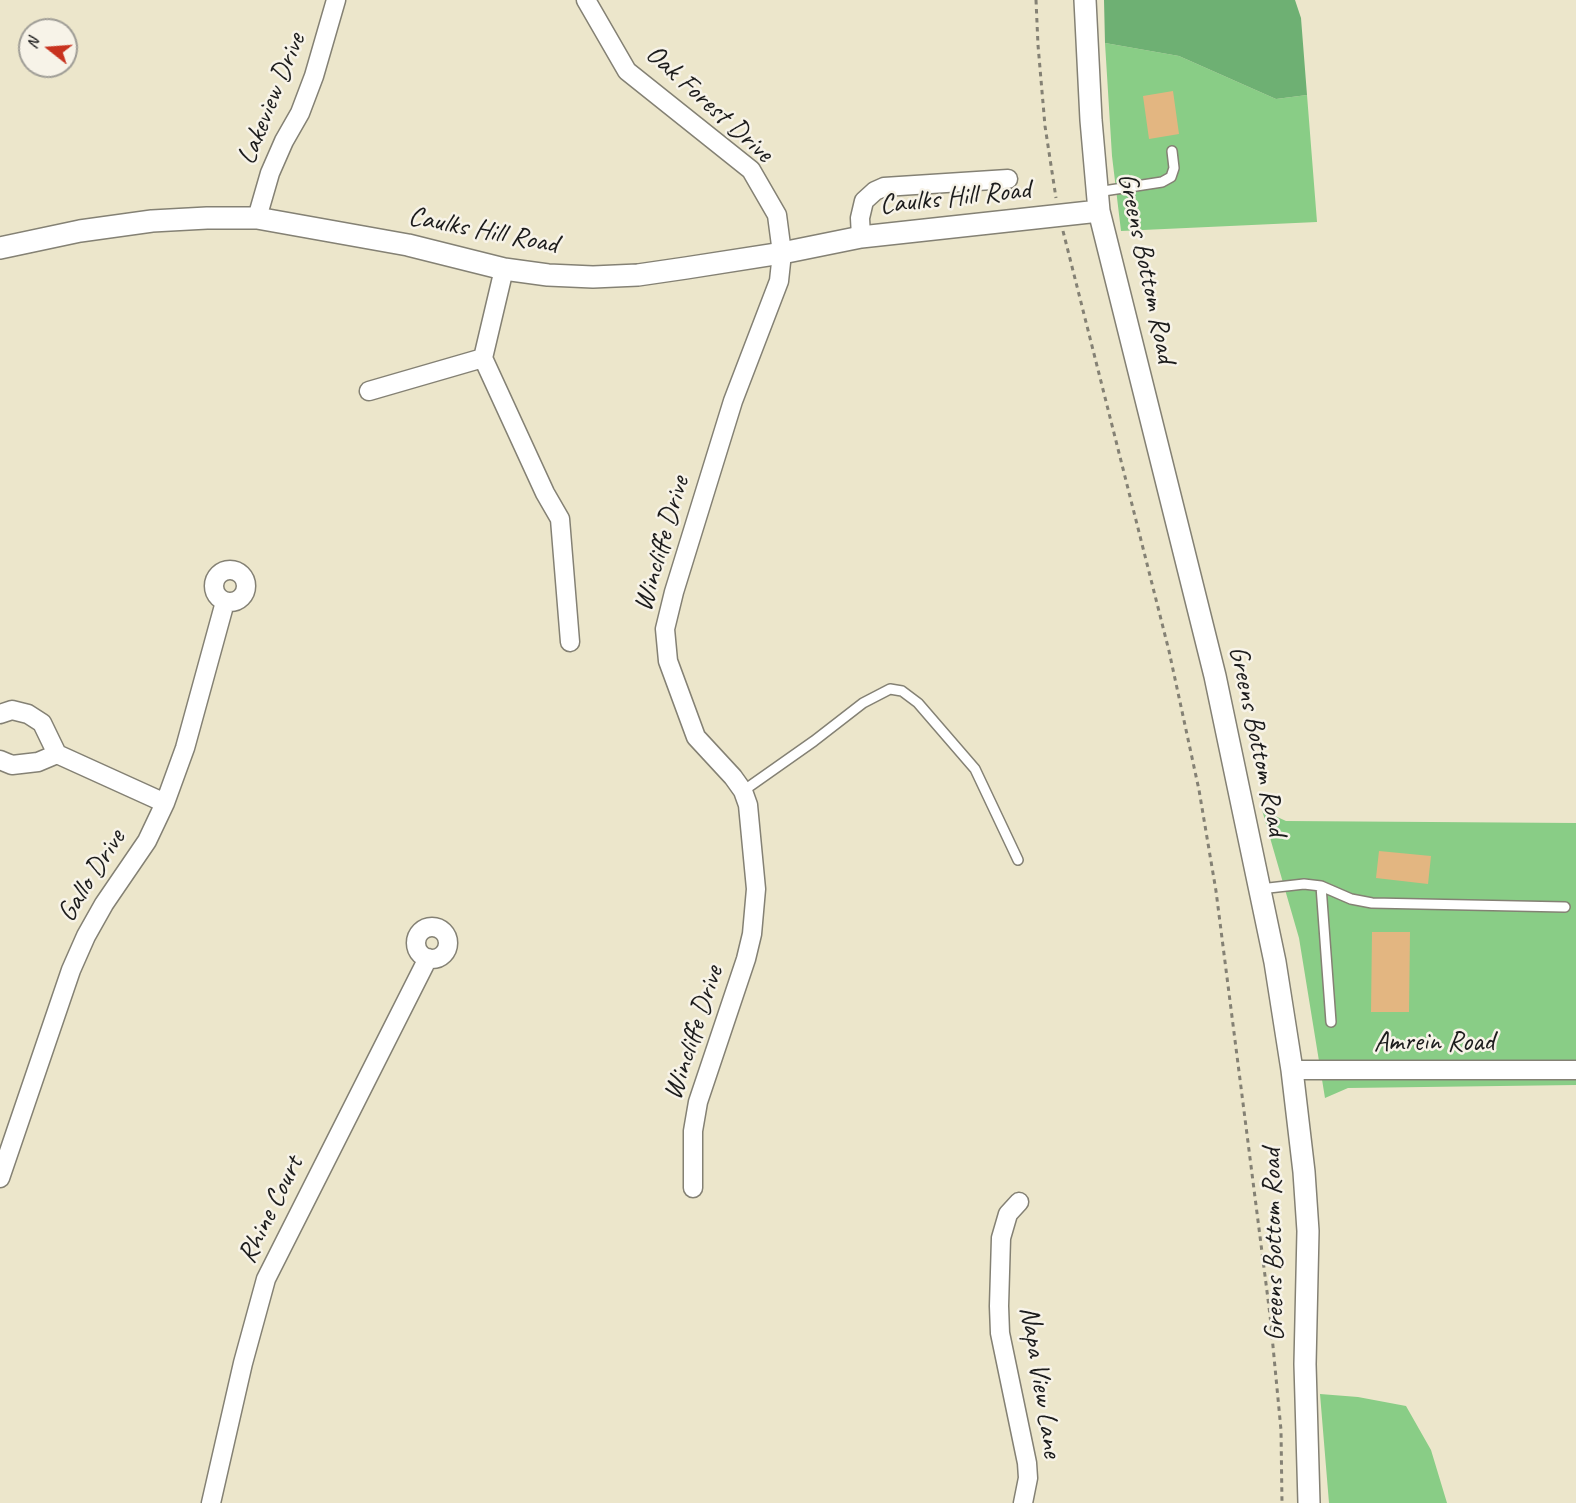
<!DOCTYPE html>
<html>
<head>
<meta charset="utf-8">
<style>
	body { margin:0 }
	#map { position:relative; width:1576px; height:1503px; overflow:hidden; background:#ece6cb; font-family:Caveat,sans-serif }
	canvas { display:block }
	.north { position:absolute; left:18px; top:18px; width:60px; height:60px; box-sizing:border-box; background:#f7f3e8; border:2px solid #9f9d96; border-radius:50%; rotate:287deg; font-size:16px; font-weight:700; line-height:24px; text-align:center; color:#1c1c1c }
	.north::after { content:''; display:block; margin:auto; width:21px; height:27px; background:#c8321e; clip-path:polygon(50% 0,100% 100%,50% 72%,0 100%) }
</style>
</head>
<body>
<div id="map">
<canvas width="1576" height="1503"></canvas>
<div class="north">N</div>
</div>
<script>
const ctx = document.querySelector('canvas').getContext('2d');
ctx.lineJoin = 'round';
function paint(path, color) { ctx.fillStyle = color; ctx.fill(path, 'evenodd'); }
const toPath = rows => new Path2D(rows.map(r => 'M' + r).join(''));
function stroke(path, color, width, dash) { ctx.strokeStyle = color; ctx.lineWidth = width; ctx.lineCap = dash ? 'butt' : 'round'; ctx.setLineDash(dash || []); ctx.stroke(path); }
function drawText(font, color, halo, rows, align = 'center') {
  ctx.font = font + ' Caveat,sans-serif'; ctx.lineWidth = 5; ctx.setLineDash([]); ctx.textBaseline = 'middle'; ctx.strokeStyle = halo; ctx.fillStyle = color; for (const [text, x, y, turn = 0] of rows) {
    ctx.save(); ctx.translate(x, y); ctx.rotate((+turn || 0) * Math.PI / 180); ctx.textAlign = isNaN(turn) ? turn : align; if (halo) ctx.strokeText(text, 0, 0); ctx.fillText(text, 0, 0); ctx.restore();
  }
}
const green = toPath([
	[1105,43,1179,56,1276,99,1307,95,1317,222,1121,231,1112,156],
	[1262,810,1286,821,1576,823,1576,1085,1348,1088,1325,1098,1299,938],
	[1320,1394,1358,1397,1406,1406,1431,1450,1447,1503,1329,1503]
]);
const forest = toPath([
	[1104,0,1295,0,1301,18,1307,95,1276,99,1179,56,1105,43]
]);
const building = toPath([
	[1173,91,1179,134,1149,139,1143,96],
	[1379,851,1431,856,1428,884,1376,878],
	[1372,932,1410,932,1409,1012,1371,1012]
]);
const path = toPath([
	[1036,0,1038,45,1045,126,1056,198],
	[1063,231,1169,651,1199,790,1216,891,1270,1315,1281,1430,1282,1503]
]);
const service = toPath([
	[1097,192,1162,182,1171,177,1174,168,1172,151],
	[743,791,814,741,863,703,890,689,902,691,918,703,975,769,1018,860],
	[1321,886,1351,899,1372,903,1565,907],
	[1260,889,1304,884,1321,886,1331,1022]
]);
const minor = toPath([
	[586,0,627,71,751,170,777,215,782,253,779,281,733,401,674,592,665,629,668,661,696,737,733,777,743,791,748,805,756,889,752,934,746,959,698,1102,693,1131,693,1188],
	[257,218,270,173,284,141,300,113,314,76,336,0],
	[861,237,860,218,864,201,875,191,884,187,1008,179],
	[504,269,483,358,545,493,560,519,570,642],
	[369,391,483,358],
	'214 586a16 16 0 1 1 32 0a16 16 0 1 1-32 0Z',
	[0,714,12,710,28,714,42,723,57,754,165,803],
	[0,760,12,765,38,762,57,754],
	'416 943a16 16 0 1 1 32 0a16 16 0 1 1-32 0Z',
	[1292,1070,1576,1070],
	[0,1178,71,970,86,936,104,904,147,841,165,803,185,748,225,602],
	[1019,1202,1008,1214,1001,1238,999,1306,1000,1333,1027,1463,1028,1478,1023,1503],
	[211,1503,243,1363,266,1279,428,958]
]);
const tertiary = toPath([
	[1085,0,1091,120,1099,211,1215,676,1275,962,1292,1070,1304,1172,1308,1231,1305,1364,1309,1503],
	[0,248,80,231,152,221,207,218,257,218,408,245,504,269,548,275,593,277,638,275,686,268,782,253,861,237,1099,211]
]);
const streetNames = [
	["Lakeview Drive",272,99,-68],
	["Oak Forest Drive",709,104,42],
	["Caulks Hill Road",955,198,-6],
	["Caulks Hill Road",483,231,11],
	["Greens Bottom Road",1146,268,78],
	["Wincliffe Drive",662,544,-74],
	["Greens Bottom Road",1257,741,78],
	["Gallo Drive",92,876,-58],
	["Wincliffe Drive",694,1033,-72],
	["Amrein Road",1434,1043],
	["Rhine Court",271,1210,-64],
	["Greens Bottom Road",1274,1245,-91],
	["Napa View Lane",1040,1382,81]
];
paint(green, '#89cd86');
paint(forest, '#6eb073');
paint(building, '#e3b681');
stroke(service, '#848174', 12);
stroke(minor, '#848174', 21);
stroke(tertiary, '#848174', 24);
stroke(path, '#848174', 3, [4.5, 4.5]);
stroke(service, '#fff', 9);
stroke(minor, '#fff', 18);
stroke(tertiary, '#fff', 21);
drawText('28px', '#1c1c1c', '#f7f3e8', streetNames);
</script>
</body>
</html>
